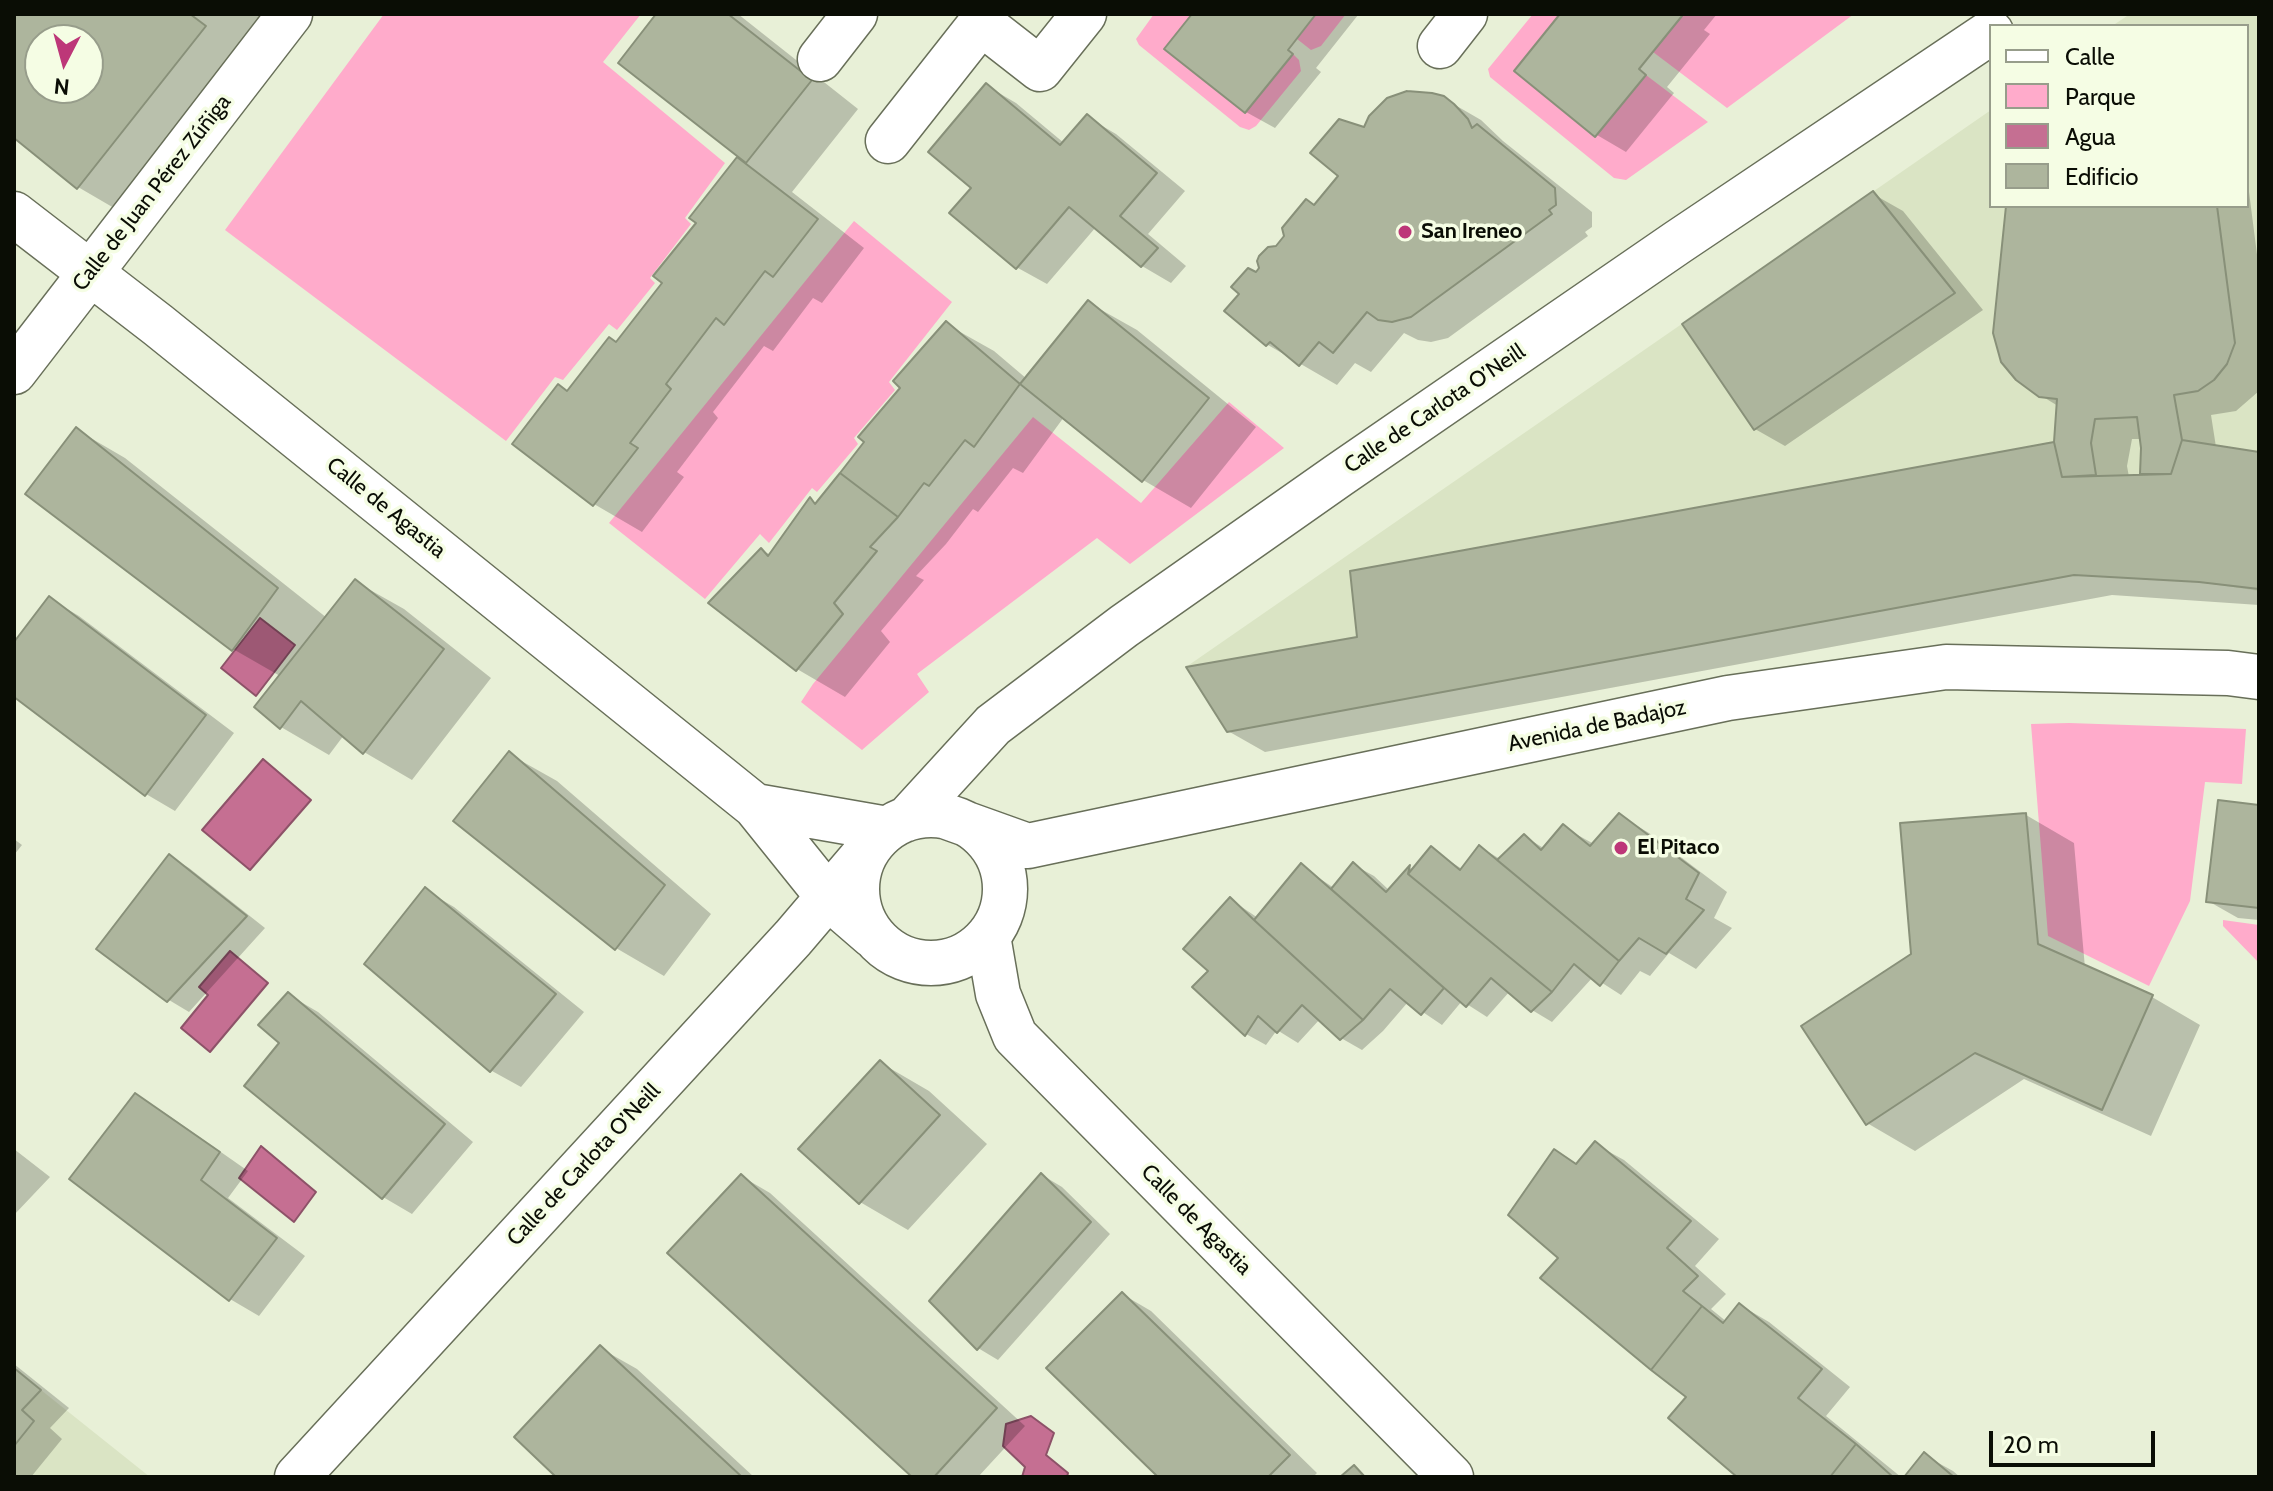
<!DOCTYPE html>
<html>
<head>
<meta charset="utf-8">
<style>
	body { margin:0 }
	#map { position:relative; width:2273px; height:1491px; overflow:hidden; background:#e8f0d7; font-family:Cabin,sans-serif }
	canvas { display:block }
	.frame { position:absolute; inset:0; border:16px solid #0a0d05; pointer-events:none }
	.legend { position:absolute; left:1989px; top:24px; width:260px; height:184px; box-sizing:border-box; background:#f5fde4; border:2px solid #979d8b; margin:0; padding:10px 14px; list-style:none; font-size:24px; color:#0a0d05 }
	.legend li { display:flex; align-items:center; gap:16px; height:40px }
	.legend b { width:40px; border:2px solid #979d8b }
	.north { position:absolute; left:24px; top:24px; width:80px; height:80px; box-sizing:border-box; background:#f5fde4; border:2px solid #979d8b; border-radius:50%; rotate:186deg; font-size:22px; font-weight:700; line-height:32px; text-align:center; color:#0a0d05 }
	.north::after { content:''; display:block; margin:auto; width:28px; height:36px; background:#bd3778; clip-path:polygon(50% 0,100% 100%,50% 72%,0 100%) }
	.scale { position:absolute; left:1989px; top:1431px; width:166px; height:36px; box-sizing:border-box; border:4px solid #0a0d05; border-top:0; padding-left:10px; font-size:24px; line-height:28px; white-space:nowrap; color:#0a0d05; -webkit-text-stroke:6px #f5fde4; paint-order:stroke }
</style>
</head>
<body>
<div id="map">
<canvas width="2273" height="1491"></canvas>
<div class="frame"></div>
<ul class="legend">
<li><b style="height:10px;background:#fff"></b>Calle</li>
<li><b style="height:22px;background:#ffabcb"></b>Parque</li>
<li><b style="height:22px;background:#c56f92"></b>Agua</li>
<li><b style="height:22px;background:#adb59d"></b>Edificio</li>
</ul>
<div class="north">N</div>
<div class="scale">20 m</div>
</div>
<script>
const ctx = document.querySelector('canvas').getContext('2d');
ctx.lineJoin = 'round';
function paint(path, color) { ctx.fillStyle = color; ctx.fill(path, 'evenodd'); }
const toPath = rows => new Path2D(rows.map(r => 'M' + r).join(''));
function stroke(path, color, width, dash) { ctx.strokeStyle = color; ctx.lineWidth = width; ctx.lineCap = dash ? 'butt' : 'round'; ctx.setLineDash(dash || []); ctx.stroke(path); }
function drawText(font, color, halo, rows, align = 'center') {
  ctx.font = font + ' Cabin,sans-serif'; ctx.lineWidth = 7; ctx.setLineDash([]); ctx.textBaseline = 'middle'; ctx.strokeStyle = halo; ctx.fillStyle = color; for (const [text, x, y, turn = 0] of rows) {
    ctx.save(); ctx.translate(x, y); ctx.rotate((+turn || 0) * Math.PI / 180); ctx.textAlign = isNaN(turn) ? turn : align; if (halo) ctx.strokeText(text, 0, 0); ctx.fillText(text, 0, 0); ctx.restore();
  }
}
const built = toPath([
	[2130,14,2259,14,2259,591,2199,582,2074,575,1227,732,1186,667,1991,110,1991,206,2247,206,2247,26,2112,26],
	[14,1368,41,1390,150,1477,14,1477]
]);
const green = toPath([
	[384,14,641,14,603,62,725,163,685,218,691,224,650,278,655,283,617,330,609,324,563,380,555,377,506,441,225,230],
	[1154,14,1192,14,1164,49,1245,113,1293,54,1299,60,1301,71,1256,126,1249,130,1240,127,1139,45,1136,39],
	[1316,14,1346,14,1321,46,1311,50,1297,39],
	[1533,14,1560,14,1514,71,1595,137,1646,75,1708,122,1626,180,1614,178,1490,77,1488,69],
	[1679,14,1854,14,1727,108,1653,52],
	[854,221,952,302,889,382,895,390,854,438,858,444,817,492,812,488,769,543,760,534,705,599,609,523],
	[1229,402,1284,448,1130,564,1097,538,917,674,929,692,862,750,801,702,813,684,1033,417,1141,503],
	[2069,723,2246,729,2242,784,2205,782,2190,901,2149,986,2048,936,2031,724],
	[2223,920,2259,925,2259,963,2223,926]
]);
const water = toPath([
	[260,618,295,645,256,696,221,668,260,618],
	[263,759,311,800,250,870,202,830,263,759],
	[230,951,268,983,210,1052,181,1028,208,995,199,987,230,951],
	[261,1146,316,1192,294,1222,239,1178,261,1146],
	[1031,1416,1054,1433,1046,1455,1068,1473,1067,1477,1022,1477,1025,1467,1003,1446,1006,1424,1031,1416]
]);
const shadow = toPath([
	[14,14,284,14,126,215,78,187,14,135],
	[40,40,88,40,88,88,40,88],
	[659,14,738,14,858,109,792,192,864,248,822,303,813,298,773,351,764,346,713,412,718,418,677,472,684,477,642,532,594,504,568,393,617,344,665,283,699,222,692,218,740,157],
	[1194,14,1357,14,1358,15,1316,68,1321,72,1275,128,1246,112],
	[1562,14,1717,14,1704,30,1710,34,1667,87,1674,93,1626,152,1597,135,1517,71],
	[987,86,1016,103,1064,143,1087,117,1116,134,1185,191,1148,234,1186,266,1171,283,1142,266,1096,227,1047,284,1018,268,952,213,974,188],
	[1443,98,1481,120,1503,141,1592,212,1592,227,1585,232,1588,236,1448,338,1431,342,1418,340,1404,333,1371,372,1355,363,1337,385,1268,345,1227,311,1277,248,1341,176,1365,129],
	[2248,184,2259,270,2259,391,2236,411,2211,415,2216,447,2259,454,2259,605,2112,595,1265,752,1228,731,1359,639,2056,444,2058,406,2040,395,2008,206,2247,206],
	[2132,439,2142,439,2142,476,2129,477,2127,466],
	[1873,194,1903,211,1983,310,1785,446,1755,429],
	[1089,303,1137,330,1256,427,1191,508,1143,480,1064,417,1023,473,1013,468,978,512,973,509,946,544,916,576,924,580,881,631,890,642,845,697,797,669,761,550,771,555,810,500,818,504,866,442,946,324,994,351,1027,379],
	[77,430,125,458,327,618,356,582,404,609,491,678,412,780,364,752,344,735,329,755,281,727,280,676,233,649],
	[50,599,79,616,234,733,175,811,146,794,14,694,14,646],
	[509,754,557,781,711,914,664,976,616,948,456,820],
	[2259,807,2259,920,2238,918,2208,901],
	[2026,815,2074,843,2085,968,2152,997,2200,1025,2151,1136,2024,1079,1915,1151,1867,1123,1913,955],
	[1620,816,1649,833,1727,892,1714,918,1732,928,1696,969,1669,953,1650,976,1640,971,1621,995,1593,977,1552,1022,1532,1010,1510,991,1487,1017,1462,1001,1442,1025,1408,1002,1383,1031,1362,1050,1341,1038,1320,1019,1298,1043,1277,1030,1266,1045,1246,1034,1211,971,1230,899,1258,918,1301,866,1334,888,1354,865,1374,876,1390,891,1410,868,1414,870,1431,849,1462,869,1480,847,1500,859,1524,836,1545,849,1563,827,1594,844],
	[14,839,22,845,14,855],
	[169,856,189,868,265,928,189,1012,169,1000,99,949],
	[425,890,454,907,584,1012,521,1087,492,1071,366,964],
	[289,995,318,1012,473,1142,412,1214,383,1197],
	[881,1063,929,1091,987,1144,908,1230,860,1202],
	[136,1096,165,1113,248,1171,228,1198,305,1256,259,1316,230,1299],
	[1595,1144,1624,1160,1719,1239,1695,1266,1726,1294,1711,1309,1727,1322,1740,1305,1769,1322,1850,1387,1826,1416,1901,1477,1741,1477,1689,1397,1561,1258,1554,1151,1578,1165],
	[14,1149,50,1177,14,1215],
	[1042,1175,1062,1187,1110,1234,998,1360,978,1348],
	[741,1176,770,1193,1025,1426,978,1477,915,1477],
	[1122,1294,1151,1311,1317,1473,1313,1477,1160,1477],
	[600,1348,637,1369,754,1477,559,1477],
	[14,1364,69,1408,50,1428,62,1439,31,1477,14,1477],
	[1924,1455,1953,1471,1960,1477,1907,1477]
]);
const building = toPath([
	[14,14,190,14,206,26,77,189,14,138,14,14],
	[40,40,88,40,88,88,40,88,40,40],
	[656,14,728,14,812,80,746,163,618,63,656,14],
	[1192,14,1316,14,1288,50,1293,54,1245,113,1164,49,1192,14],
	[1560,14,1679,14,1682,16,1639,69,1646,75,1595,137,1514,71,1560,14],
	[986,83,1060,145,1087,114,1157,173,1120,216,1158,248,1141,267,1069,207,1016,269,949,213,971,188,928,152,986,83],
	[1407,91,1432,93,1444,96,1454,104,1468,119,1472,128,1477,124,1555,188,1556,205,1549,210,1552,214,1411,317,1392,322,1378,320,1367,312,1333,353,1319,342,1299,366,1270,342,1266,346,1224,311,1239,294,1231,287,1248,268,1256,272,1259,268,1257,261,1259,256,1268,247,1276,246,1284,236,1282,228,1306,199,1314,205,1338,176,1310,153,1339,119,1364,127,1369,116,1387,98,1407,91],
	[737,157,818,219,773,277,765,271,724,325,716,318,666,384,671,389,630,443,638,448,593,506,512,444,558,384,567,391,609,337,616,342,662,283,653,276,696,223,689,218,737,157],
	[1873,191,1955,293,1754,430,1682,324,1873,191],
	[2006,206,2217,206,2235,343,2227,364,2214,380,2198,391,2174,395,2182,440,2171,474,2140,474,2141,448,2137,417,2095,419,2091,443,2096,475,2062,477,2054,442,2057,399,2039,397,2016,380,2001,362,1993,333,2006,206],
	[1088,300,1209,398,1142,482,1020,384,1088,300],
	[946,321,1020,384,974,447,965,440,929,486,924,483,898,517,840,473,864,442,858,437,900,388,893,381,946,321],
	[76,427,278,588,232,651,25,494,76,427],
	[2182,440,2259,452,2259,589,2199,582,2074,575,1227,732,1186,667,1357,637,1350,571,2054,442,2062,477,2171,474,2182,440],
	[840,473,898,517,870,547,877,551,834,603,843,614,796,671,708,603,761,548,768,556,810,497,815,504,840,473],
	[355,579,444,649,363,754,301,701,280,729,254,707,355,579],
	[49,596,206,715,145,796,14,697,14,642,49,596],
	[509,751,665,885,615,950,453,821,509,751],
	[2218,800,2259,805,2259,908,2206,902,2218,800],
	[1619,813,1699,873,1686,899,1704,910,1666,954,1639,938,1619,961,1497,860,1524,834,1541,850,1563,824,1590,846,1619,813],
	[2026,813,2038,944,2153,995,2102,1110,1975,1053,1866,1125,1801,1026,1911,954,1900,823,2026,813],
	[1479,845,1619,961,1600,986,1574,964,1552,992,1408,874,1431,846,1460,870,1479,845],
	[169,854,247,916,167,1002,96,949,169,854],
	[1353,862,1386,892,1410,865,1408,874,1552,992,1531,1012,1491,978,1466,1007,1331,889,1353,862],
	[1301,863,1444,988,1421,1015,1390,989,1363,1020,1254,920,1301,863],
	[425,887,556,994,490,1072,364,964,425,887],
	[1230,897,1254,920,1363,1020,1340,1040,1302,1005,1277,1033,1258,1016,1245,1036,1192,987,1208,971,1183,949,1230,897],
	[288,992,445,1124,382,1199,244,1086,279,1043,258,1025,288,992],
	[880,1060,940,1115,859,1204,798,1149,880,1060],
	[135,1093,220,1152,201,1180,277,1238,229,1301,69,1179,135,1093],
	[1595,1141,1691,1221,1667,1248,1698,1276,1683,1291,1702,1306,1651,1370,1540,1278,1558,1258,1508,1215,1554,1149,1576,1164,1595,1141],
	[1041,1173,1091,1222,977,1350,929,1301,1041,1173],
	[741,1174,997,1408,934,1477,912,1477,667,1253,741,1174],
	[1122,1292,1290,1455,1268,1477,1158,1477,1046,1368,1122,1292],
	[1739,1303,1822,1369,1798,1398,1856,1444,1830,1477,1737,1477,1668,1418,1686,1397,1651,1370,1702,1306,1723,1323,1739,1303],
	[600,1345,742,1477,556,1477,514,1437,600,1345],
	[14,1368,41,1390,22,1410,34,1421,14,1446,14,1368],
	[1856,1444,1893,1477,1830,1477,1856,1444],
	[1924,1452,1954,1477,1904,1477,1924,1452],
	[1354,1465,1365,1477,1340,1477,1354,1465]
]);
const minor = toPath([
	[1440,46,1465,14],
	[820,59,855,14],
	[888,141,981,23,1040,69,1084,14],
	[14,214,158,325,755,806,829,898,873,936],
	[14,372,290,14],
	[755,806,887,829],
	'857 889a74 74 0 1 1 148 0a74 74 0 1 1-148 0Z',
	[947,817,1028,846,1728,698,1946,667,2228,673,2259,677],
	[907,819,993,725,1124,626,1339,475,1678,242,1991,32],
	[988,936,998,994,1015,1036,1451,1477],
	[297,1477,793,938,868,850]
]);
const markers = [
	[1405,232,8,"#bd3778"],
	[1621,848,8,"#bd3778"]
];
const streetNames = [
	["Calle de Juan Pérez Zúñiga",152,193,-52],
	["Calle de Carlota O’Neill",1435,409,-34],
	["Calle de Agastia",386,508,39],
	["Avenida de Badajoz",1597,726,-12],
	["Calle de Carlota O’Neill",584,1165,-47],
	["Calle de Agastia",1196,1220,45]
];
const poiNames = [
	["San Ireneo",1421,232],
	["El Pitaco",1637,848]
];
paint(built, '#dae4c4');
paint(green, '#ffabcb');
paint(water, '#c56f92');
stroke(water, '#8d5268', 2);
paint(shadow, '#0003');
paint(building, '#adb59d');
stroke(building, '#889079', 2);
stroke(minor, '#686f59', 47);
stroke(minor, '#fff', 44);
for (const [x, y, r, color] of markers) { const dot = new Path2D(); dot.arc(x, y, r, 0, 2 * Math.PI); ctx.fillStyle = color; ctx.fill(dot); stroke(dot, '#f5fde4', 3); }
drawText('22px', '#0a0d05', '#f5fde4', streetNames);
drawText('bold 22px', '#0a0d05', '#f5fde4', poiNames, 'left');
</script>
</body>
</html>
